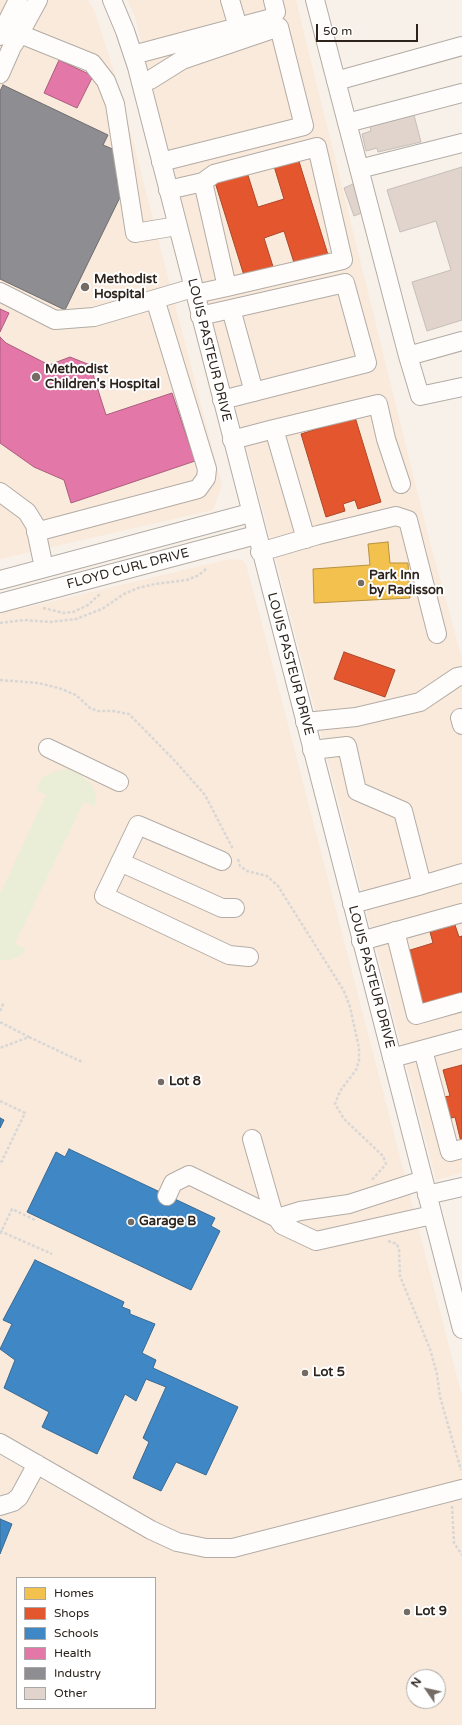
<!DOCTYPE html>
<html>
<head>
<meta charset="utf-8">
<style>
	body { margin:0 }
	#map { position:relative; width:462px; height:1725px; overflow:hidden; background:#f8f1ea; font-family:"Varela Round",sans-serif }
	canvas { display:block }
	.legend { position:absolute; left:16px; top:1577px; width:140px; height:132px; box-sizing:border-box; background:#fff; border:1px solid #aba7a4; margin:0; padding:5px 7px; list-style:none; font-size:12px; color:#2c231c }
	.legend li { display:flex; align-items:center; gap:8px; height:20px }
	.legend b { width:20px; border:1px solid #aba7a4 }
	.north { position:absolute; left:406px; top:1669px; width:40px; height:40px; box-sizing:border-box; background:#fff; border:1px solid #aba7a4; border-radius:50%; rotate:304deg; font-size:11px; font-weight:700; line-height:16px; text-align:center; color:#2c231c }
	.north::after { content:''; display:block; margin:auto; width:14px; height:18px; background:#736b64; clip-path:polygon(50% 0,100% 100%,50% 72%,0 100%) }
	.scale { position:absolute; left:316px; top:24px; width:102px; height:18px; box-sizing:border-box; border:2px solid #2c231c; border-top:0; padding-left:5px; font-size:12px; line-height:14px; white-space:nowrap; color:#2c231c; -webkit-text-stroke:3px #fff; paint-order:stroke }
</style>
</head>
<body>
<div id="map">
<canvas width="462" height="1725"></canvas>
<ul class="legend">
<li><b style="height:11px;background:#f2c14e"></b>Homes</li>
<li><b style="height:11px;background:#e4572e"></b>Shops</li>
<li><b style="height:11px;background:#3f88c5"></b>Schools</li>
<li><b style="height:11px;background:#e377a8"></b>Health</li>
<li><b style="height:11px;background:#8d8d92"></b>Industry</li>
<li><b style="height:11px;background:#e0d4cc"></b>Other</li>
</ul>
<div class="north">N</div>
<div class="scale">50 m</div>
</div>
<script>
const ctx = document.querySelector('canvas').getContext('2d');
ctx.lineJoin = 'round';
function paint(path, color) { ctx.fillStyle = color; ctx.fill(path, 'evenodd'); }
const toPath = rows => new Path2D(rows.map(r => 'M' + r).join(''));
function stroke(path, color, width, dash) { ctx.strokeStyle = color; ctx.lineWidth = width; ctx.lineCap = dash ? 'butt' : 'round'; ctx.setLineDash(dash || []); ctx.stroke(path); }
function drawText(font, color, halo, rows, align = 'center') {
  ctx.font = font + ' "Varela Round",sans-serif'; ctx.lineWidth = 4; ctx.setLineDash([]); ctx.textBaseline = 'middle'; ctx.strokeStyle = halo; ctx.fillStyle = color; for (const [text, x, y, turn = 0] of rows) {
    ctx.save(); ctx.translate(x, y); ctx.rotate((+turn || 0) * Math.PI / 180); ctx.textAlign = isNaN(turn) ? turn : align; if (halo) ctx.strokeText(text, 0, 0); ctx.fillText(text, 0, 0); ctx.restore();
  }
}
const built = toPath([
	[0,0,88,0,95,12,119,87,222,486,213,510,0,559],
	[127,0,296,0,429,539,462,658,462,1173,436,1180,281,579,161,127,135,17],
	[230,559,242,560,246,564,260,616,462,1396,462,1725,0,1725,0,612,24,608],
	[17,1578,155,1578,155,1708,17,1708],
	[414,1677,438,1677,438,1701,414,1701]
]);
const green = toPath([
	[66,769,77,772,92,785,96,795,95,806,84,802,15,943,26,949,20,956,10,960,0,960,0,894,46,795,36,790,42,778,53,772]
]);
const homes = toPath([
	[388,542,390,563,408,563,410,598,314,603,313,569,370,565,368,544,388,542]
]);
const shops = toPath([
	[297,155,329,258,296,269,284,231,264,238,275,273,246,282,214,179,246,169,258,207,284,199,273,163,297,155],
	[355,417,381,502,358,509,355,500,343,504,345,511,326,517,301,434,355,417],
	[344,652,395,670,385,697,334,679,344,652],
	[455,925,459,937,462,936,462,995,422,1006,407,951,433,943,430,932,455,925],
	[462,1065,462,1142,461,1142,455,1117,448,1119,443,1097,450,1096,443,1070,462,1065]
]);
const schools = toPath([
	[0,1118,4,1120,0,1128,0,1118],
	[69,1149,215,1218,211,1226,220,1231,191,1290,27,1212,56,1152,65,1157,69,1149],
	[35,1260,124,1302,122,1307,130,1310,130,1314,155,1324,142,1353,156,1360,153,1368,238,1407,206,1475,176,1462,161,1491,133,1478,149,1442,143,1438,166,1387,146,1379,136,1401,125,1394,97,1454,42,1427,49,1412,4,1388,15,1360,0,1349,12,1324,3,1320,35,1260],
	[0,1519,12,1524,0,1554,0,1519]
]);
const health = toPath([
	[59,60,93,76,77,108,44,93,59,60],
	[0,309,9,313,0,332,0,309],
	[0,337,6,343,49,365,70,357,90,365,106,415,172,393,195,461,71,503,64,480,34,467,0,443,0,337]
]);
const industry = toPath([
	[3,85,108,135,103,145,115,150,122,169,116,180,126,185,65,310,0,279,0,91,3,85]
]);
const building = toPath([
	[414,115,421,142,378,152,377,148,366,151,362,134,371,131,370,126,414,115],
	[462,167,462,320,427,331,412,282,451,270,436,221,400,232,387,190,462,167],
	[353,184,364,212,354,216,344,188,353,184]
]);
const path = toPath([
	[43,608,64,613,73,612,88,605,101,593],
	[0,623,24,620,50,622,76,619,102,609,124,594,138,588,155,584,187,580,199,575,206,569],
	[0,680,38,683,59,688,76,695,90,708,98,711,113,711,129,714,175,761,205,795,233,849],
	[238,859,240,866,247,871,267,876,278,886,344,991,350,1007,359,1048,359,1061,356,1070,340,1091,335,1104,344,1119,383,1156,386,1164,372,1180],
	[0,1011,4,1002],
	[0,1022,29,1037,0,1048],
	[29,1037,82,1062],
	[0,1101,25,1113,0,1165],
	[0,1231,52,1254],
	[0,1234,12,1209,35,1220],
	[388,1241,397,1244,399,1250,400,1276,430,1349,437,1374,440,1397,461,1470],
	[452,1506,454,1543,462,1555]
]);
const minor = toPath([
	[112,0,125,31,137,67,462,1329],
	[230,0,238,27],
	[315,0,408,356,420,396,462,387],
	[5,28,92,63,106,81,115,104,135,233,177,226],
	[0,36,18,0],
	[14,44,38,0],
	[133,55,272,18,276,12,273,0],
	[0,74,11,49],
	[336,81,462,46],
	[141,83,150,80,182,60,279,27,304,126,161,162],
	[347,123,462,93],
	[359,169,462,143],
	[203,182,214,174,317,147,343,260,227,287],
	[168,190,203,182,227,287,195,294],
	[0,292,55,320,94,317,193,288],
	[231,309,254,392],
	[200,316,345,283,367,363,222,400],
	[408,356,462,341],
	[274,429,378,404,386,439,401,484],
	[232,440,274,429,306,539],
	[0,492,27,512,35,525,44,568],
	[36,532,198,489,206,478,207,469,155,299],
	[260,552,318,535,396,516,408,520,437,634],
	[0,580,250,513],
	[0,603,256,535],
	[460,718,462,725],
	[305,722,356,717,420,702,457,677,462,676],
	[48,748,119,782],
	[312,750,347,746,357,791,403,811,422,885,352,904],
	[222,861,138,825,104,896,229,955,249,957],
	[120,862,222,908,235,908],
	[422,885,462,873],
	[395,931,416,1015,462,1002],
	[361,941,462,913],
	[423,1050,450,1152,462,1149],
	[392,1058,462,1039],
	[252,1139,274,1216],
	[427,1195,462,1187],
	[167,1196,173,1183,189,1175,277,1218,282,1225,316,1241,432,1215],
	[277,1218,300,1211,349,1204,423,1180],
	[0,1443,151,1530,177,1542,206,1548,233,1548,462,1489],
	[0,1506,13,1502,19,1497,37,1464]
]);
const markers = [
	[85,287,5,"#736b64"],
	[36,377,5,"#736b64"],
	[361,583,4,"#736b64"],
	[161,1082,4,"#736b64"],
	[131,1222,4,"#736b64"],
	[305,1373,4,"#736b64"],
	[407,1612,4,"#736b64"]
];
const poiNames = [
	["Methodist",94,280],
	["Hospital",94,295],
	["Methodist",45,370],
	["Children's Hospital",45,385],
	["Park Inn",369,576],
	["by Radisson",369,591],
	["Lot 8",169,1082],
	["Garage B",139,1222],
	["Lot 5",313,1373],
	["Lot 9",415,1612]
];
const streetNames = [
	["LOUIS PASTEUR DRIVE",209,350,76],
	["FLOYD CURL DRIVE",128,569,-15],
	["LOUIS PASTEUR DRIVE",290,664,75],
	["LOUIS PASTEUR DRIVE",371,977,75]
];
paint(built, '#faeadc');
paint(green, '#ebeed6');
paint(homes, '#f2c14e');
stroke(homes, '#b7923f', 1);
paint(shops, '#e4572e');
stroke(shops, '#ad4729', 1);
paint(schools, '#3f88c5');
stroke(schools, '#396a92', 1);
paint(health, '#e377a8');
stroke(health, '#ac5e7e', 1);
paint(industry, '#8d8d92');
stroke(industry, '#706d6f', 1);
paint(building, '#e0d4cc');
stroke(building, '#c6beb8', 1);
stroke(minor, '#b3aca5', 20);
stroke(path, '#d9d7d5', 2.5, [3, 2]);
stroke(minor, '#fefdfc', 18);
for (const [x, y, r, color] of markers) { const dot = new Path2D(); dot.arc(x, y, r, 0, 2 * Math.PI); ctx.fillStyle = color; ctx.fill(dot); stroke(dot, '#fff', 1.5); }
drawText('bold 13px', '#2c231c', '#fff', poiNames, 'left');
drawText('13px', '#2c231c', '#fff', streetNames);
</script>
</body>
</html>
